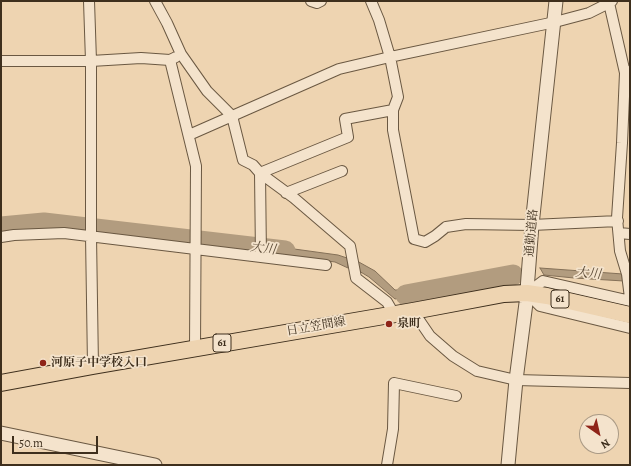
<!DOCTYPE html>
<html>
<head>
<meta charset="utf-8">
<style>
	body { margin:0 }
	#map { position:relative; width:631px; height:466px; overflow:hidden; background:#eed4b1; font-family:Alegreya,serif }
	canvas { display:block }
	.frame { position:absolute; inset:0; border:2px solid #3e2f1d; pointer-events:none }
	.north { position:absolute; left:579px; top:414px; width:40px; height:40px; box-sizing:border-box; background:#f4e3cc; border:1px solid #ab9b86; border-radius:50%; rotate:146deg; font-size:11px; font-weight:700; line-height:16px; text-align:center; color:#3e2f1d }
	.north::after { content:''; display:block; margin:auto; width:14px; height:18px; background:#8f2418; clip-path:polygon(50% 0,100% 100%,50% 72%,0 100%) }
	.scale { position:absolute; left:12px; top:436px; width:86px; height:18px; box-sizing:border-box; border:2px solid #3e2f1d; border-top:0; padding-left:5px; font-size:12px; line-height:14px; white-space:nowrap; color:#3e2f1d; -webkit-text-stroke:3px #f4e3cc; paint-order:stroke }
</style>
</head>
<body>
<div id="map">
<canvas width="631" height="466"></canvas>
<div class="frame"></div>
<div class="north">N</div>
<div class="scale">50 m</div>
</div>
<script>
const ctx = document.querySelector('canvas').getContext('2d');
ctx.lineJoin = 'round';
function paint(path, color) { ctx.fillStyle = color; ctx.fill(path, 'evenodd'); }
const toPath = rows => new Path2D(rows.map(r => 'M' + r).join(''));
function stroke(path, color, width, dash) { ctx.strokeStyle = color; ctx.lineWidth = width; ctx.lineCap = dash ? 'butt' : 'round'; ctx.setLineDash(dash || []); ctx.stroke(path); }
function drawText(font, color, halo, rows, align = 'center') {
  ctx.font = font + ' Alegreya,"Noto Serif JP",serif'; ctx.lineWidth = 3.5; ctx.setLineDash([]); ctx.textBaseline = 'middle'; ctx.strokeStyle = halo; ctx.fillStyle = color; for (const [text, x, y, turn = 0] of rows) {
    ctx.save(); ctx.translate(x, y); ctx.rotate((+turn || 0) * Math.PI / 180); ctx.textAlign = isNaN(turn) ? turn : align; if (halo) ctx.strokeText(text, 0, 0); ctx.fillText(text, 0, 0); ctx.restore();
  }
}
const water = toPath([
	[265,245,338,255,347,258,348,268,335,262,265,252,265,245],
	[357,261,375,271,395,290,405,290,433,286,435,293,395,299,369,277,359,271,357,261],
	[540,268,623,274,624,281,574,278,544,275,540,268],
	[512,271,513,278,441,292,439,284,512,271]
]);
const river = toPath([
	[1,227,44,223,285,251],
	[406,295,513,275]
]);
const minor = toPath([
	[89,1,91,61,91,236,93,366],
	[155,1,167,23,181,54,207,91,232,116,243,160,253,165,260,173,294,198,350,246,356,278,387,302,394,314],
	[311,1,317,3,321,1],
	[371,1,379,20,390,57,398,97,393,110,393,130,414,239,425,242,435,236,446,227,466,224,532,225,618,221],
	[612,1,609,3,625,73,630,71],
	[170,60,196,166,195,348],
	[1,61,91,61,141,58,170,60,176,57],
	[625,73,622,143,617,218,620,251,627,274,630,298],
	[189,135,339,69,390,57,555,22,589,13,609,3],
	[286,193,342,171],
	[619,233,630,234],
	[1,237,14,235,64,233,261,257,326,265],
	[261,257,260,173,348,137,345,119,393,110],
	[630,301,543,281,527,293,540,306,630,328],
	[413,311,430,336,453,356,477,371,516,380,630,383],
	[387,465,393,429,394,383,456,396]
]);
const tertiary = toPath([
	[1,433,155,465],
	[508,465,516,380,526,303,532,225,556,1]
]);
const primary = toPath([
	[1,383,93,366,413,311,504,294,527,293,547,296,630,315]
]);
const markers = [
	[389,324,4,"#8f2418"],
	[43,363,4,"#8f2418"]
];
const shields = [
	[560,299,18],
	[222,343,18]
];
const shieldNames = [
	["61",560,299],
	["61",222,343]
];
const streetNames = [
	["通勤道路",532,233,-85],
	["日立笠間線",316,327,-10]
];
const poiNames = [
	["泉町",397,324],
	["河原子中学校入口",51,363]
];
const waterNames = [
	["大川",263,249,7],
	["大川",588,274,5]
];
paint(water, '#b29c7f');
stroke(water, '#847058', 1);
stroke(river, '#b29c7f', 21);
stroke(minor, '#6a5842', 12);
stroke(tertiary, '#6a5842', 15);
stroke(primary, '#3e2f1d', 18);
stroke(minor, '#f4e3cc', 10);
stroke(tertiary, '#f4e3cc', 13);
stroke(primary, '#eed4b1', 16);
for (const [x, y, r, color] of markers) { const dot = new Path2D(); dot.arc(x, y, r, 0, 2 * Math.PI); ctx.fillStyle = color; ctx.fill(dot); stroke(dot, '#f4e3cc', 1.5); }
for (const [x, y, w] of shields) { const box = new Path2D(); box.roundRect(x - w / 2, y - 9, w, 18, 3); ctx.fillStyle = '#f4e3cc'; ctx.fill(box); stroke(box, '#3e2f1d', 1); }
drawText('bold 11px', '#3e2f1d', null, shieldNames);
drawText('12px', '#3e2f1d', '#f4e3cc', streetNames);
drawText('bold 12px', '#3e2f1d', '#f4e3cc', poiNames, 'left');
drawText('italic 13px', '#5b4a36', '#f4e3cc', waterNames);
</script>
</body>
</html>
